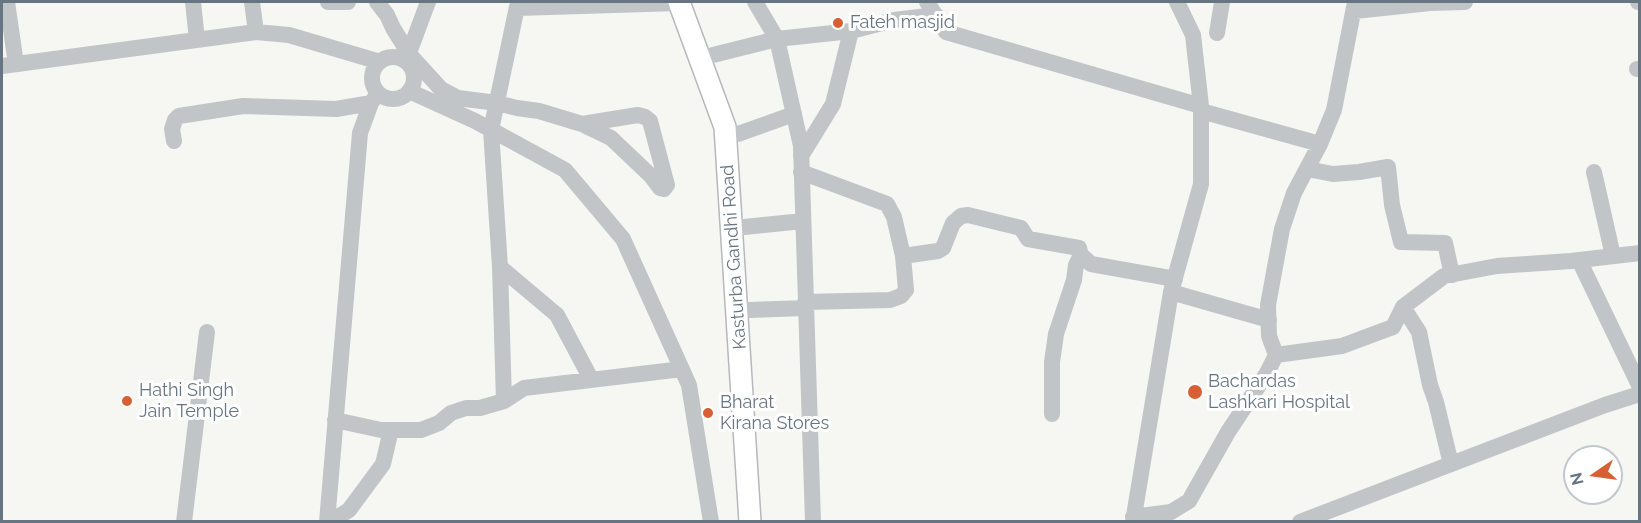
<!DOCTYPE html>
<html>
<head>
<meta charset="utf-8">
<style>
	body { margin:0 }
	#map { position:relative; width:1641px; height:523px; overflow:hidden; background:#f6f6f3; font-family:Raleway,sans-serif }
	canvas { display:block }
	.frame { position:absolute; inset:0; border:3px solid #677582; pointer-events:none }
	.north { position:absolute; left:1563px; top:445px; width:60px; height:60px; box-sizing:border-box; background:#fff; border:2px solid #c2c8cd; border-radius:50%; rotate:257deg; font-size:16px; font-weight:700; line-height:24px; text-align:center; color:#677582 }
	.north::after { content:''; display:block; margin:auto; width:21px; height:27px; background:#d65f33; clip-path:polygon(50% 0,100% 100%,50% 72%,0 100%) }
</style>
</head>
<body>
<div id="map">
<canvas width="1641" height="523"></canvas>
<div class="frame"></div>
<div class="north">N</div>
</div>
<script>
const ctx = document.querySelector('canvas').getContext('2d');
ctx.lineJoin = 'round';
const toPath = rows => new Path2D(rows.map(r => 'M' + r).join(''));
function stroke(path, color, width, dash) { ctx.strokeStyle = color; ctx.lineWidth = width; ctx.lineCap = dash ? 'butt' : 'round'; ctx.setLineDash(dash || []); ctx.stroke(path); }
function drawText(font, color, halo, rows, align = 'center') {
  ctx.font = font + ' Raleway,sans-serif'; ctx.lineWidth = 6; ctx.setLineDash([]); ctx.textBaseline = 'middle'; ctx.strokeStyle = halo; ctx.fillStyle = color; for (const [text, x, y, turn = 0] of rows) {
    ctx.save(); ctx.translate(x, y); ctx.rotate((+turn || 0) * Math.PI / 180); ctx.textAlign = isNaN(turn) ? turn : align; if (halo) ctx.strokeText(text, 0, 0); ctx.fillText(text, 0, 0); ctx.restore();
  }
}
const minor = toPath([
	[7,2,16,64],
	[193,2,197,40],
	[252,2,256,32],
	[328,2,348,2],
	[377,2,387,15,393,28,409,54,441,89,458,98,497,103,517,108,539,111,582,124,611,138,651,176,660,188,664,189,667,185,650,121,645,117,638,115,582,124],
	[755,2,777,39,801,146,813,522],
	[927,2,946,32,1201,106],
	[1638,2,1640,2],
	[517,8,679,3],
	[1355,11,1430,3,1465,2],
	[1217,33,1222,2],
	[713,55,777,39,851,31],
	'372 78a21 21 0 1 1 42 0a21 21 0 1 1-42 0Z',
	[406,61,428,2],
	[2,66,256,32,289,35,380,62],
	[1637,69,1640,69],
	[409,91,475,121,565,170,623,239,689,385,711,522],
	[1201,111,1320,144],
	[738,134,794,114],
	[174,141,172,129,175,120,179,116,243,106,336,109,371,103],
	[801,156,833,104,851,31,894,20,936,15],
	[1307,169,1333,174,1359,172,1388,167,1392,205,1401,242,1445,243,1452,275],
	[801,172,887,204,894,217,903,256],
	[1594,172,1613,256],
	[744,227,803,221],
	[1579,260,1640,387],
	[500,267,557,315,591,379],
	[1171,292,1269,320],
	[805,302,890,300,901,296,906,290,903,256,938,251,943,248,953,223,961,216,968,215,1021,228,1028,239,1079,248,1081,255,1091,264,1175,279],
	[1403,307,1419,332,1430,385,1436,402,1451,464],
	[749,310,805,308],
	[1276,355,1342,346,1393,327,1403,307,1444,276,1497,266,1571,261,1640,253],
	[504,401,500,267,491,130,518,2],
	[1052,414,1052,362,1056,334,1074,280,1076,265,1081,255],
	[335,420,381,430,421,430,439,423,451,413,466,408,480,408,504,401,524,388,682,369],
	[1133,517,1171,512,1189,501,1228,432,1267,373,1276,355,1269,336,1268,305,1282,229,1294,193,1320,144,1334,110,1355,2],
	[184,522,207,332],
	[327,522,360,133,371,103,378,93],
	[330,522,349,510,383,464,391,430],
	[1133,522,1171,292,1201,184,1201,106,1193,35,1177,2],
	[1300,522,1605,405,1640,394]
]);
const major = toPath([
	[679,2,725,127,750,522]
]);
const markers = [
	[838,23,6,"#d65f33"],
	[1195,392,8,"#d65f33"],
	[127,401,6,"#d65f33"],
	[708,413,6,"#d65f33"]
];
const poiNames = [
	["Fateh masjid",850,23],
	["Bachardas",1208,382],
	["Lashkari Hospital",1208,403],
	["Hathi Singh",139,391],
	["Jain Temple",139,412],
	["Bharat",720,403],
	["Kirana Stores",720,424]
];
const streetNames = [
	["Kasturba Gandhi Road",734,257,-94]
];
stroke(major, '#b5b8bc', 24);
stroke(minor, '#c1c5c8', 16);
stroke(major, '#fff', 21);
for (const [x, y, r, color] of markers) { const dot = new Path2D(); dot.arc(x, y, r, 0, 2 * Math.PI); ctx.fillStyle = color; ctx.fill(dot); stroke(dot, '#fff', 2); }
drawText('18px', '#677582', '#fff', poiNames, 'left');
drawText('18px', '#677582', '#fff', streetNames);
</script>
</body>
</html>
